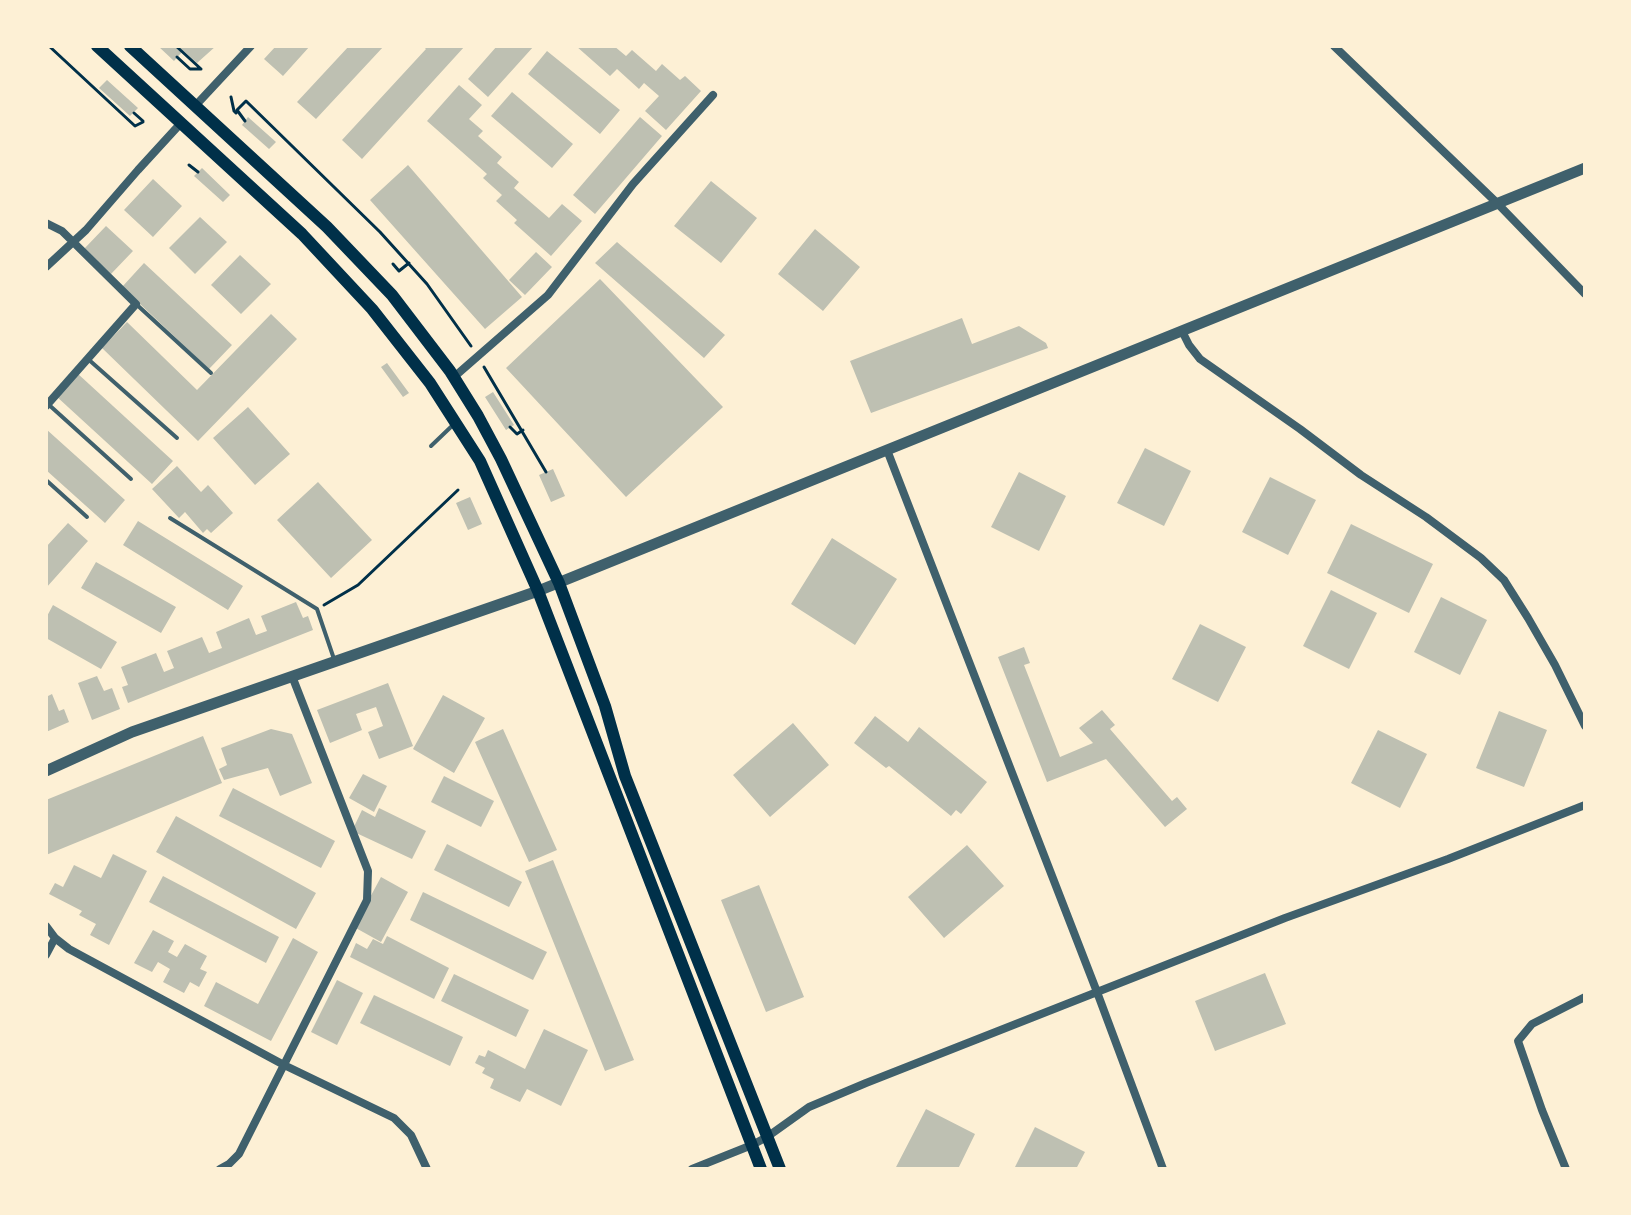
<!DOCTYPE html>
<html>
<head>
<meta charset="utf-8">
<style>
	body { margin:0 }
	#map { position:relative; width:1631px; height:1215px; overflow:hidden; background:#fdf0d5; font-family:"Sofia Sans Condensed",sans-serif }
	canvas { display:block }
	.frame { position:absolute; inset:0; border:48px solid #fdf0d5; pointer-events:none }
</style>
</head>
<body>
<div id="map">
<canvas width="1631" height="1215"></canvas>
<div class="frame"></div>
</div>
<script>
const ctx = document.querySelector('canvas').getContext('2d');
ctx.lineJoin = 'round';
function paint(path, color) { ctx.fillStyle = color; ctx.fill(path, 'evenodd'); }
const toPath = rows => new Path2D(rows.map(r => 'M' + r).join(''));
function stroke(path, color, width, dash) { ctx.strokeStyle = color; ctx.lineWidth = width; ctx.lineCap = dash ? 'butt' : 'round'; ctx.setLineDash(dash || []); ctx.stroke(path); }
const building = toPath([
	[158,46,175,46,182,52,174,61],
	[178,46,216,46,197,63],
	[276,46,310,46,283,76,264,59],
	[349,46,384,46,316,119,297,102],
	[423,46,465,46,362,159,342,140,426,49],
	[497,46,534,46,488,97,468,79],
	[576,46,614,46,626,56,632,50,656,71,662,64,680,80,685,76,701,91,666,130,645,111,659,96,644,83,639,89,617,69,610,76],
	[547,51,620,110,600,134,528,74],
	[107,80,138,108,130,116,99,88],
	[459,85,482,105,469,119,483,131,478,136,502,157,497,163,519,182,514,188,549,218,562,204,582,221,551,256,514,223,517,220,496,201,502,195,483,178,487,174,427,121],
	[512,92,573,144,552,168,491,116],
	[248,117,276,142,269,149,242,125],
	[640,117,662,136,595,214,573,195],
	[408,165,522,297,485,329,370,200],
	[202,168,230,195,223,202,194,176],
	[153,179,182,206,153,237,124,210],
	[711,181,757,218,721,263,674,226],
	[200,217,227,242,195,274,169,248],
	[106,226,133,251,111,274,84,249],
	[815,229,860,267,823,311,778,274],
	[617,242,725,335,704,358,595,263],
	[536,252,552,267,525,295,509,280],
	[240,255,271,284,241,314,211,285],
	[144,263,232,345,209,369,122,287],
	[600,279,723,407,626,497,506,368],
	[271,314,297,339,198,441,102,348,127,322,197,390],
	[962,318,972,344,1019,326,1046,343,1048,348,871,413,850,361],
	[387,363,409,393,403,397,381,367],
	[77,373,173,461,152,484,56,396],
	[493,392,514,425,506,430,485,397],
	[248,407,290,454,255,485,213,438],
	[46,429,125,500,105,523,46,470],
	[1145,448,1191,471,1164,526,1117,503],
	[177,466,201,492,208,485,233,513,211,533,207,529,203,533,185,512,179,518,152,489],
	[553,469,565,496,551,502,539,475],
	[1019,472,1066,496,1039,551,991,527],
	[1270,477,1316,500,1288,555,1242,532],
	[318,482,372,540,331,578,277,520],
	[470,497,482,524,468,530,456,503],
	[138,521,243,586,228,610,123,545],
	[68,523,88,541,46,588,46,547],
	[1351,524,1433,564,1409,613,1327,573],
	[832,538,897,579,855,645,791,604],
	[96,562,176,607,161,633,81,588],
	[1331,590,1377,613,1349,669,1303,646],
	[1441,597,1487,620,1460,675,1414,652],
	[296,602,303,618,308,616,313,630,128,703,122,687,128,685,121,667,156,653,164,672,174,668,167,651,202,637,209,653,222,648,216,632,249,618,256,635,267,631,261,616],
	[53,605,117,642,101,669,46,638,46,618],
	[1200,624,1246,647,1218,702,1172,679],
	[1024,647,1030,663,1024,665,1060,757,1093,743,1079,728,1102,710,1115,725,1110,729,1172,801,1177,797,1187,809,1165,827,1106,759,1047,782,998,657],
	[97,676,104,691,112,688,120,709,92,720,78,683],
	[388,683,413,746,379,759,368,732,383,726,376,707,356,714,362,730,330,743,317,710],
	[52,694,59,711,64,709,69,722,46,732,46,697],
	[443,695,485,718,454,773,413,749],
	[1499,711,1547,730,1524,787,1476,768],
	[875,716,908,742,919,727,987,782,961,814,956,810,951,816,889,766,886,768,854,743],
	[793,723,829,765,770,817,733,775],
	[271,729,292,734,312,783,280,796,268,768,224,780,219,769,227,765,221,748],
	[503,729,557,850,529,862,475,742],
	[1378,730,1427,754,1400,808,1351,783],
	[203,736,222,783,46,855,46,800],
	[363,774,387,786,374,812,349,798],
	[444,776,494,801,481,827,431,802],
	[233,788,335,841,321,868,219,816],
	[379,808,426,831,412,859,352,831,362,810,375,817],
	[176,816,316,893,296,929,156,852],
	[447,844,522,882,509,907,434,870],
	[967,845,1004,886,944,938,908,897],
	[113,854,147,871,109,945,90,935,96,924,79,915,82,911,49,894,55,883,63,887,74,865,101,878],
	[553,860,634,1060,605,1071,525,871],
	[163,876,279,937,266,963,149,902],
	[381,877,408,892,381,942,354,927],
	[759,885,804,997,766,1012,721,900],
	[423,892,547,952,533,980,410,920],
	[153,930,174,941,168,952,177,957,185,944,207,956,200,969,207,972,199,987,190,982,184,993,163,982,170,969,158,962,152,972,134,963],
	[387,936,449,968,434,999,350,957,356,943,367,949,373,939,383,944],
	[293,938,318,952,271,1041,204,1006,216,982,258,1004],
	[1265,973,1286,1024,1215,1051,1195,1001],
	[454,974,529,1010,516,1037,441,1001],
	[337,980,363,993,337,1045,311,1032],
	[374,995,463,1037,450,1066,360,1023],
	[544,1029,588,1050,561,1106,527,1089,520,1102,490,1088,494,1079,482,1073,485,1068,475,1063,479,1055,485,1057,488,1050,525,1069],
	[926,1109,975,1134,958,1169,895,1169],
	[1035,1127,1085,1152,1076,1169,1014,1169]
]);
const path = toPath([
	[49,46,135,126,143,122],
	[176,46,201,69],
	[177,57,190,69,201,69],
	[231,97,234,111,236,113],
	[134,113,143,121],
	[245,121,237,110,246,101,380,232,427,284,471,346],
	[189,165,198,172],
	[393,264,399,271,409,263],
	[484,367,546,472],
	[510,427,517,434,523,430],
	[324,605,358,585,458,490]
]);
const service = toPath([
	[136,304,211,373],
	[88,359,177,438],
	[48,404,131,479],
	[431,446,454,424],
	[46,480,87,517],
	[170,518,317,609,334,659]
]);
const minor = toPath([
	[1334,46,1497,203,1585,294],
	[196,105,251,46],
	[46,223,62,231,136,304,46,406],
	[46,267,86,230,138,170,181,123],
	[1182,331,1189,345,1200,359,1300,429,1361,475,1426,517,1481,558,1504,580,1528,618,1555,665,1585,726],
	[454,377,548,295,633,184,713,95],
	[887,450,1097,992,1163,1169],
	[46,926,55,938,69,949,284,1065,394,1118,411,1135,427,1169],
	[46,955,55,938],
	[220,1169,229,1164,239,1154,367,900,368,871,292,676],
	[692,1169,752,1145,767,1137,809,1107,866,1083,1285,918,1448,859,1585,805],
	[1566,1169,1542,1110,1518,1041,1532,1024,1585,997]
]);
const tertiary = toPath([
	[46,771,132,732,538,591,1585,168]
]);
const secondary = toPath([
	[97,46,302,234,372,309,430,383,480,461,538,591,761,1169],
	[130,46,327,227,392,295,450,371,478,416,501,459,559,583,605,706,625,776,780,1169]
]);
paint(building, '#bec0b2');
stroke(path, '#003049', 3);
stroke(service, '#3f606c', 4);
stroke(minor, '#3f606c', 8);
stroke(tertiary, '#3f606c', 11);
stroke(secondary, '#003049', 12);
</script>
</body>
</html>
